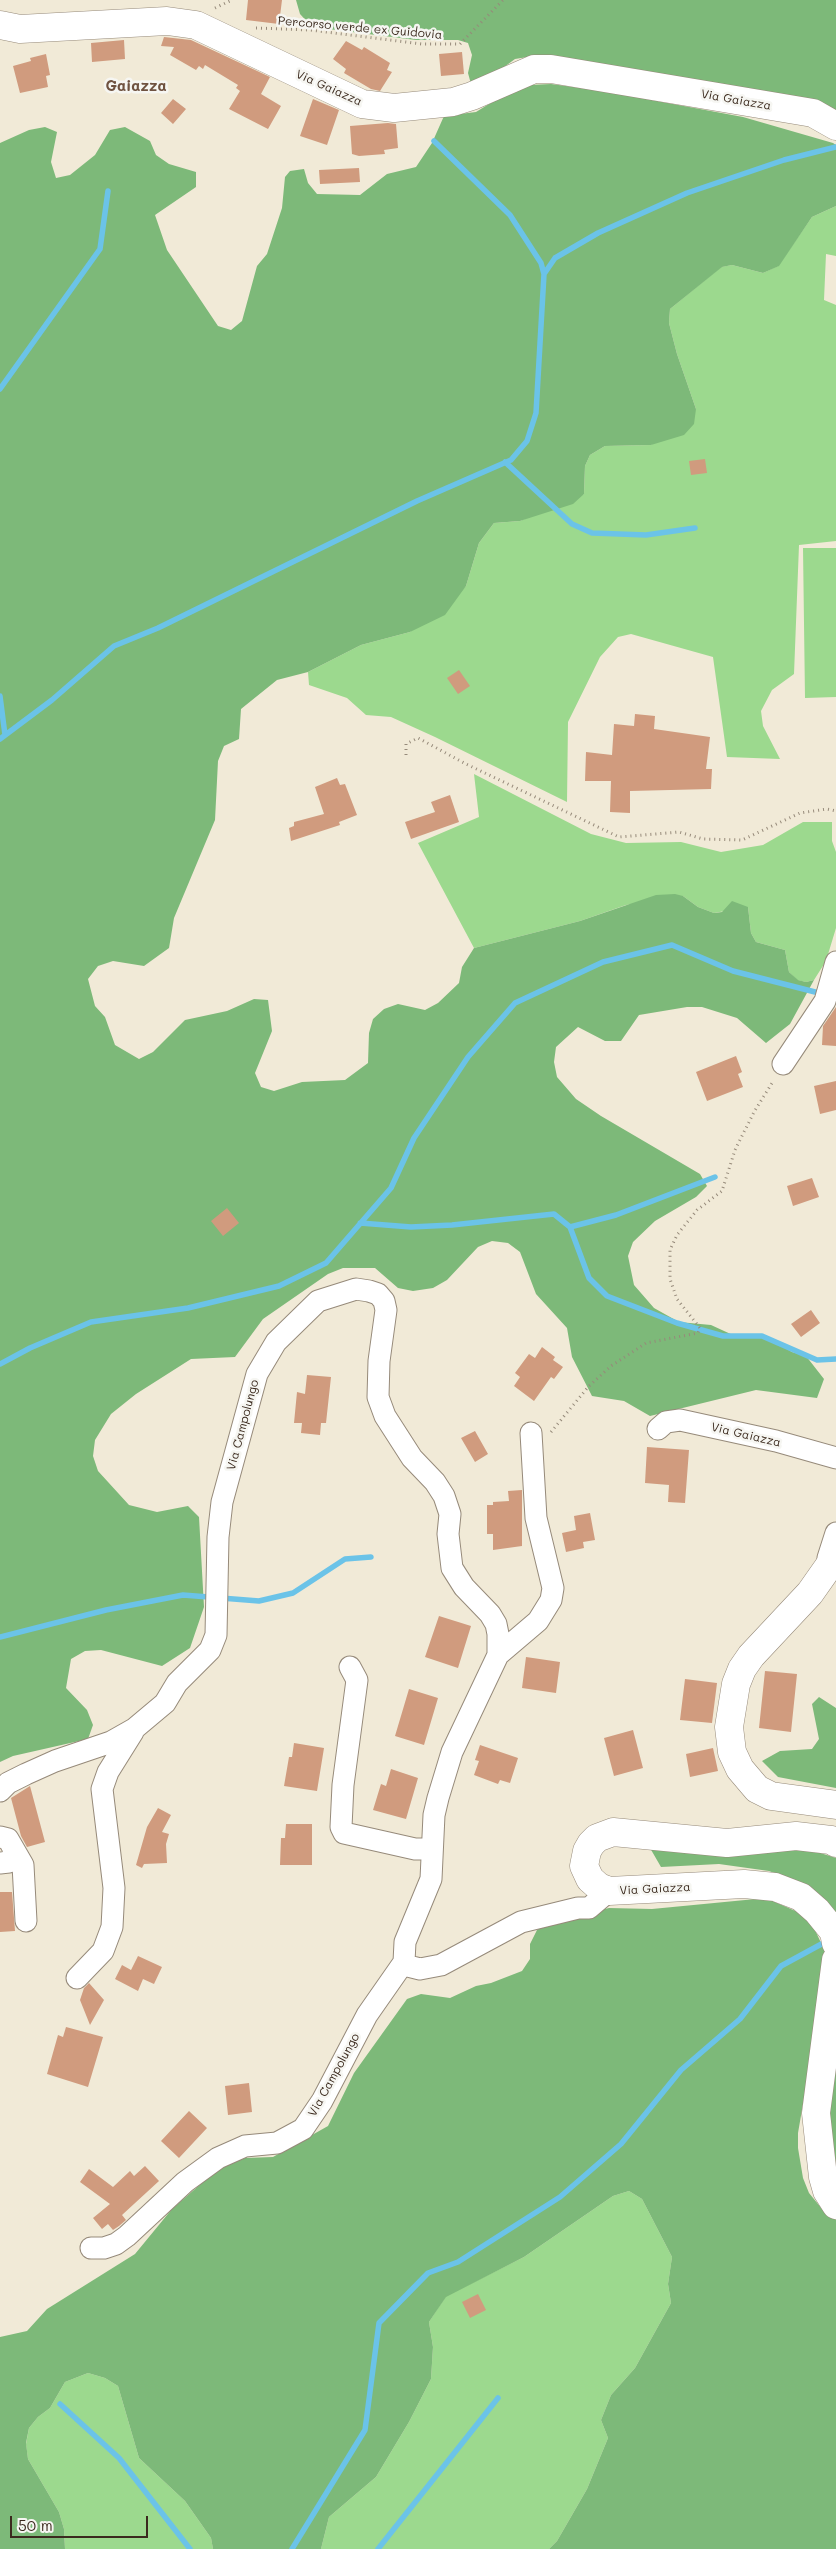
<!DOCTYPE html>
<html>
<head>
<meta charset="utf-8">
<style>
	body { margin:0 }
	#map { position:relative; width:836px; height:2549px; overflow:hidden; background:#f1ead7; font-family:Mali,sans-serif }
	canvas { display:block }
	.scale { position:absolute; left:10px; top:2516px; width:138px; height:22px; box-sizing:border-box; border:2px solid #3b2a1e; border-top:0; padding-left:6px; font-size:15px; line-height:18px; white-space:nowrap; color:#3b2a1e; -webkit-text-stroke:4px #f6f6f2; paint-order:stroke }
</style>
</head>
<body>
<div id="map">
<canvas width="836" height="2549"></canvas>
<div class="scale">50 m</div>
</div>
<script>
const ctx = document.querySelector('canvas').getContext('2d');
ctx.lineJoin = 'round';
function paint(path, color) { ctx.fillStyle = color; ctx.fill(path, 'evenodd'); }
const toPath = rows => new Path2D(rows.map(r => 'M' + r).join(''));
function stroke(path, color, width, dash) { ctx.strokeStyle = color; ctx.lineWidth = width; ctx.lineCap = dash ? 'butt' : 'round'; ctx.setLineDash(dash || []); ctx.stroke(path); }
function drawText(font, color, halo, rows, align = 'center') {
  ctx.font = font + ' Mali,sans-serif'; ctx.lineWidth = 5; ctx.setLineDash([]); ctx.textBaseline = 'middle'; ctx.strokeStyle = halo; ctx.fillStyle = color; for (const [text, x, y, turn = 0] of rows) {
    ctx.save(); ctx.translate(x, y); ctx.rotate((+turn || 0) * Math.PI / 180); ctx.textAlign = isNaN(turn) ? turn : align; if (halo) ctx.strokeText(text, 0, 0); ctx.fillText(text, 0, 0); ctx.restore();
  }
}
const green = toPath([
	[836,206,836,256,826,254,824,300,836,305,836,541,799,545,794,674,772,690,761,711,763,726,780,759,727,757,713,657,631,634,618,637,600,657,568,722,567,802,435,737,391,717,366,715,347,698,309,685,308,672,361,645,410,632,466,586,479,543,494,523,520,521,584,494,585,466,590,455,605,446,651,445,696,409,677,354,669,323,670,309,721,267,732,265,763,273,778,266,812,217],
	[803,548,836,548,836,697,805,698],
	[474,774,591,834,626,843,681,842,721,852,763,845,803,822,832,822,832,841,836,852,836,928,826,961,814,980,806,982,797,980,789,972,785,950,756,942,751,933,748,907,714,913,698,907,683,896,626,905,580,921,474,948,418,843,479,817],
	[629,2191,642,2199,672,2257,668,2284,671,2303,635,2368,611,2395,601,2420,608,2438,587,2489,557,2541,549,2549,321,2549,329,2517,376,2477,409,2422,431,2379,433,2347,429,2322,446,2296,524,2257,613,2196],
	[88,2373,105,2378,118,2386,139,2458,185,2501,211,2538,213,2549,65,2549,64,2529,59,2512,28,2459,26,2444,29,2428,38,2417,50,2408,65,2382]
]);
const forest = toPath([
	[296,0,836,0,836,113,551,60,540,55,515,59,500,70,471,84,468,73,472,55,468,43,458,40,416,40,312,27,300,14],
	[551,84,603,91,743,117,833,143,836,145,836,206,812,217,779,266,763,273,732,265,722,267,670,309,669,323,677,354,696,409,694,424,684,435,651,445,605,446,590,455,585,466,584,494,573,504,520,521,494,523,479,543,466,586,445,615,410,632,361,645,308,672,277,680,241,709,239,739,224,746,218,761,215,820,174,918,169,948,144,966,113,961,98,966,88,979,95,1006,105,1017,115,1045,139,1059,153,1052,185,1020,227,1011,254,999,268,1000,272,1031,255,1073,261,1087,274,1091,302,1082,345,1080,368,1063,369,1033,373,1019,384,1009,398,1004,425,1010,438,1003,459,983,462,967,474,948,580,921,656,895,675,894,683,896,698,907,714,913,722,912,732,901,748,907,751,933,756,942,785,950,789,972,798,980,806,982,814,980,790,1024,766,1043,737,1018,702,1007,687,1007,639,1015,621,1041,605,1041,578,1027,556,1047,554,1062,557,1077,576,1099,601,1116,700,1174,707,1186,696,1197,655,1221,633,1242,628,1256,634,1285,654,1308,679,1322,711,1325,735,1336,765,1337,792,1352,806,1356,824,1379,817,1398,756,1390,650,1416,624,1401,592,1396,572,1357,567,1328,536,1294,520,1252,508,1243,492,1241,478,1247,447,1280,433,1288,413,1291,398,1288,375,1268,343,1268,328,1274,263,1319,235,1357,191,1359,136,1394,111,1414,95,1440,93,1456,98,1471,129,1505,157,1512,188,1506,199,1517,204,1607,190,1648,162,1666,101,1650,85,1651,71,1659,66,1688,87,1710,93,1725,88,1739,13,1756,0,1762,0,143,29,130,45,127,57,132,51,162,56,178,70,175,95,155,110,130,125,127,150,141,156,155,169,164,196,172,196,187,155,215,167,250,218,326,231,330,242,321,257,266,267,254,282,208,285,177,290,171,304,169,308,183,317,194,360,195,387,174,416,167,432,143,444,116,476,112,502,96,529,85],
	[819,1697,836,1708,836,1788,778,1777,762,1761,780,1751,812,1749,819,1739,812,1704],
	[650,1848,808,1849,836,1858,836,1913,810,1887,769,1871,719,1864,661,1867],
	[766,1898,809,1917,828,1958,798,2133,798,2148,803,2178,809,2193,827,2215,836,2220,836,2549,549,2549,557,2541,587,2489,608,2438,601,2420,611,2395,635,2368,671,2303,668,2284,672,2257,642,2199,629,2191,613,2196,524,2257,446,2297,429,2322,433,2347,431,2379,409,2422,376,2477,329,2517,321,2549,213,2549,211,2538,185,2501,139,2458,118,2386,105,2378,88,2373,65,2382,50,2408,38,2417,29,2428,26,2443,28,2459,59,2512,64,2529,65,2549,0,2549,0,2337,27,2331,47,2309,135,2254,172,2209,218,2169,245,2158,273,2157,328,2126,354,2073,407,1999,421,1994,450,1998,476,1986,491,1983,522,1971,530,1959,530,1944,537,1930,550,1922,609,1908,652,1909],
	[836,2021,836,2194,824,2107]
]);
const stream = toPath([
	[434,141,510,215,541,263,544,274],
	[0,389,100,249,108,191],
	[505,462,572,524,592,533,646,535,695,528],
	[0,696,5,735],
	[0,739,52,700,114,646,158,628,417,501,511,460,527,441,536,413,544,274,555,258,598,233,687,193,784,160,836,147],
	[360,1223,411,1227,452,1225,554,1214,570,1227,589,1278,607,1296,677,1323,723,1336,762,1336,817,1360,836,1359],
	[570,1227,616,1215,715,1177],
	[0,1364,30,1348,91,1322,188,1308,279,1286,326,1263,391,1188,414,1138,468,1057,515,1003,603,962,672,945,733,971,819,993],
	[0,1637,106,1610,183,1595,259,1601,293,1593,345,1559,371,1557],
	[60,2404,119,2458,190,2549],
	[292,2549,365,2430,379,2323,428,2273,458,2262,560,2197,621,2144,681,2070,740,2019,781,1966,827,1941],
	[378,2549,498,2398]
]);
const building = toPath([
	[248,0,282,0,279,24,246,20],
	[164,37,191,40,270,77,261,94,281,106,268,129,229,109,240,91,236,88,238,85,205,65,203,69,199,66,196,70,170,55,174,47,161,46],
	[124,40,125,59,92,62,91,43],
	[346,41,362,50,364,47,390,63,387,70,392,72,380,91,371,89,344,73,346,69,333,59],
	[462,52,464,74,441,76,439,54],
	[46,54,50,75,46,76,48,87,20,93,13,66,31,61,30,58],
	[173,99,186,109,173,124,161,113],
	[313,99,339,110,327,145,300,136],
	[388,123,396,124,398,148,384,150,385,154,359,156,352,154,350,126],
	[359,168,360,182,320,184,319,170],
	[705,459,707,473,691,475,689,461],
	[459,670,470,686,458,694,447,678],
	[635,714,655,716,654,729,710,737,706,769,712,769,711,789,630,791,630,813,610,812,611,781,585,781,586,752,612,755,614,724,634,726],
	[337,778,340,785,345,784,357,815,339,822,340,825,291,841,289,828,294,826,294,822,324,814,315,787],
	[450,795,459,822,411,839,405,822,435,812,431,802],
	[836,1007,836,1046,822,1045,823,1026],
	[736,1056,742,1072,738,1074,743,1087,707,1101,696,1072],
	[836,1081,836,1110,820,1114,814,1086],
	[812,1178,819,1197,793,1206,787,1186],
	[227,1208,239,1223,223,1236,211,1221],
	[811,1310,820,1323,801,1337,791,1324],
	[542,1347,555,1357,553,1360,563,1367,554,1379,551,1377,534,1401,514,1386,520,1377,515,1373,529,1354,535,1358],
	[307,1375,331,1377,326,1423,321,1423,320,1435,301,1433,302,1423,294,1423,297,1392,305,1394],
	[475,1431,488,1454,475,1462,461,1438],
	[647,1447,689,1450,685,1503,668,1502,669,1485,645,1483],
	[522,1490,522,1546,493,1550,493,1534,487,1534,487,1505,493,1505,493,1502,509,1501,508,1491],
	[590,1513,595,1540,583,1542,584,1548,566,1552,562,1533,576,1530,574,1516],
	[439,1616,471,1626,458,1668,425,1657],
	[526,1657,560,1662,556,1693,522,1688],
	[765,1671,797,1674,791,1732,759,1728],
	[685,1679,717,1683,712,1723,680,1720],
	[409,1689,438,1698,424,1745,395,1736],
	[633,1730,643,1768,614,1776,604,1738],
	[294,1743,324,1748,317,1791,284,1786,289,1757,292,1757],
	[480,1745,518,1758,510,1783,500,1780,498,1784,474,1775,479,1761,475,1760],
	[713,1748,718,1771,690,1777,686,1754],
	[391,1769,418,1778,406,1819,373,1810,381,1784,386,1786],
	[30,1786,45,1842,27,1847,21,1836,11,1798],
	[158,1808,171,1815,162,1832,169,1834,166,1844,167,1863,144,1864,142,1868,136,1865,147,1827],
	[286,1824,312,1824,312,1865,280,1865,281,1838,285,1838],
	[0,1892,12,1892,15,1931,0,1932],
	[138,1956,162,1967,154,1984,143,1979,138,1991,115,1979,122,1965,131,1970],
	[89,1983,104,2000,90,2025,80,2000,84,1988],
	[66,2027,103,2037,88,2087,47,2074,58,2035,63,2037],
	[249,2083,252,2112,228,2115,225,2086],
	[189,2111,207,2128,179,2158,161,2141],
	[145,2166,159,2181,122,2215,126,2220,119,2226,113,2230,108,2224,102,2229,93,2218,110,2204,80,2182,89,2169,113,2187,130,2171,134,2176],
	[478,2294,486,2310,470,2318,462,2302]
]);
const path = toPath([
	[215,8,232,0],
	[256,28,310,30,422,44,460,44,503,0],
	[406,755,406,744,418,738,466,764,619,837,679,832,703,839,742,840,800,813,827,809,836,811],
	[551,1432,589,1386,611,1366,646,1343,698,1333,700,1328,677,1299,670,1279,670,1250,677,1235,697,1210,722,1191,735,1150,754,1112,774,1080]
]);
const minor = toPath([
	[783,1064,825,1001,836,962],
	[658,1429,666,1422,680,1420,776,1441,836,1458],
	[829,1567,828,1558,836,1533],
	[498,1655,538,1621,551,1600,553,1588,536,1518,531,1433],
	[350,1667,357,1680,343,1785,341,1827,344,1833,415,1849,432,1849],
	[0,1791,8,1783,26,1774,55,1761,111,1742,134,1729,165,1703,177,1683,210,1650,216,1635,218,1537,222,1502,257,1374,276,1342,318,1301,356,1289,369,1291,378,1294,384,1301,386,1310,379,1361,378,1397,385,1416,412,1458,435,1482,444,1496,450,1514,448,1534,452,1568,464,1587,490,1614,496,1624,498,1634,498,1655,452,1752,438,1798,434,1815,431,1879,405,1942,404,1962,408,1966,420,1969,441,1965,521,1922,578,1908,589,1908,609,1891],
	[0,1837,8,1839,23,1865,26,1921],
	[0,1863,9,1862,15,1851],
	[77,1978,103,1951,112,1927,114,1888,102,1789,108,1772,133,1732],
	[91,2248,104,2248,116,2244,127,2236,185,2182,218,2158,245,2146,277,2143,303,2129,322,2101,367,2015,404,1962]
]);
const secondary = toPath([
	[0,25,20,29,167,21,196,25,362,104,394,108,453,102,472,96,534,69,551,69,813,113,836,126],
	[836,1556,810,1593,751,1656,742,1669,736,1684,729,1727,732,1752,740,1769,757,1789,771,1796,836,1805],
	[836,1843,831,1840,796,1836,727,1843,613,1832,597,1838,591,1844,587,1851,584,1866,590,1879,599,1887,609,1891,744,1884,775,1887,801,1897,817,1911,834,1932,836,1943],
	[836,1960,816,2113,823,2177,827,2191,836,2205]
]);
const streetNames = [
	["Percorso verde ex Guidovia",360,28,5],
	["Via Gaiazza",329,88,24],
	["Via Gaiazza",736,100,10],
	["Via Campolungo",243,1425,-75],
	["Via Gaiazza",746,1435,13],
	["Via Gaiazza",655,1889,-3],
	["Via Campolungo",334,2075,-61]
];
const quarterNames = [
	["Gaiazza",136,86]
];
paint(green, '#9cd98e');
paint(forest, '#7db979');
stroke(stream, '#6bc3e8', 5.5);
paint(building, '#d09b7e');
stroke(minor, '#968a7a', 23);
stroke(secondary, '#968a7a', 29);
stroke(path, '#968a7a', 3, [1, 4]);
stroke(minor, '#fff', 21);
stroke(secondary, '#fff', 28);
drawText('12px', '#3b2a1e', '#f6f6f2', streetNames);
drawText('bold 15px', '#6f5240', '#f6f6f2', quarterNames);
</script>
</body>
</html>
